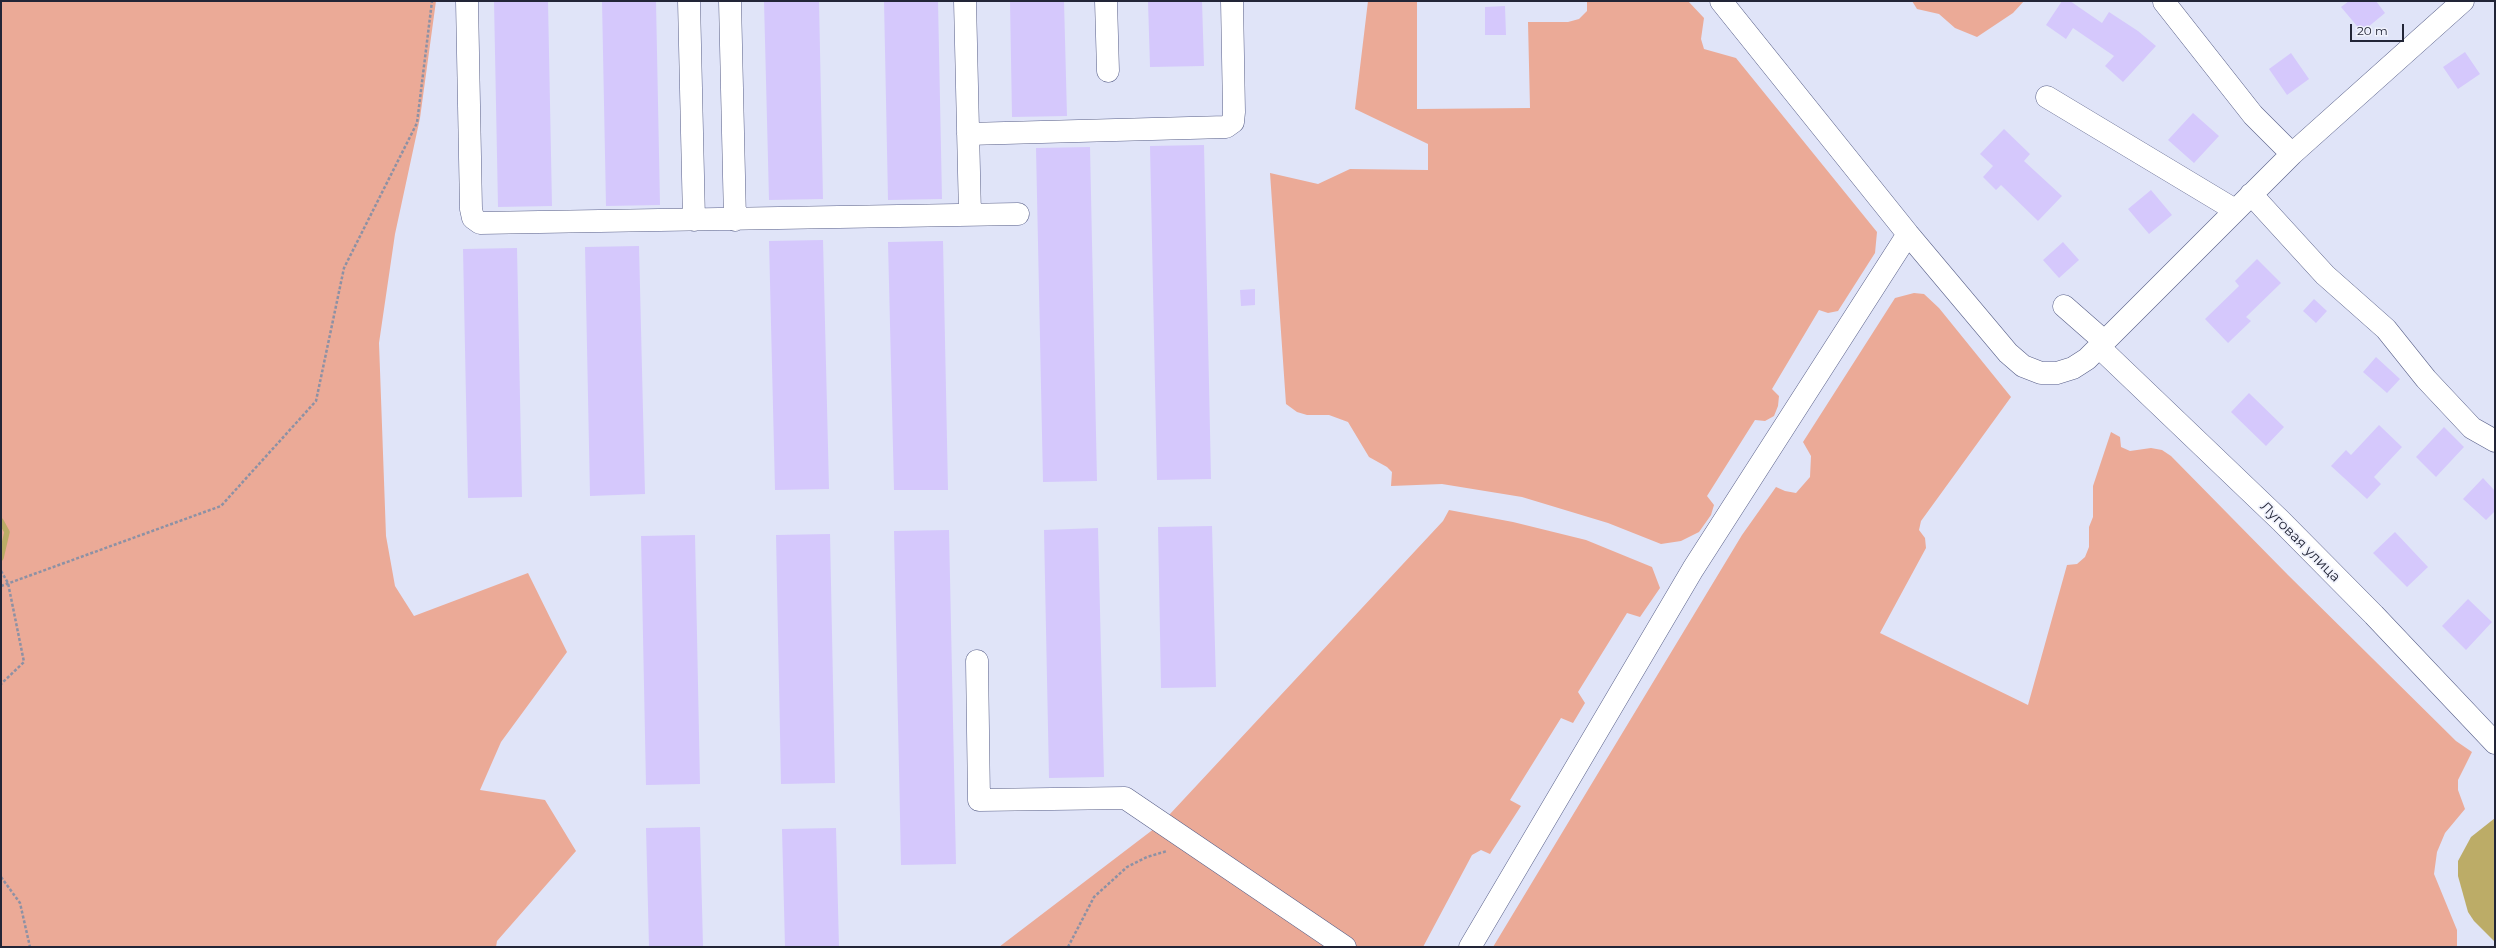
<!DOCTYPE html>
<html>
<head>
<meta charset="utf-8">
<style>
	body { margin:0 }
	#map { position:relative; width:2496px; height:948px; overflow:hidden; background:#e0e4f8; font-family:Montserrat,sans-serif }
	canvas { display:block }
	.frame { position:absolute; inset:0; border:2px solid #222537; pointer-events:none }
	.scale { position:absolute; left:2350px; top:24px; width:54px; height:18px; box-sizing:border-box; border:2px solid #222537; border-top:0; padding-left:5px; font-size:12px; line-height:14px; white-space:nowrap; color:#222537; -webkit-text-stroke:3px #f0f2fc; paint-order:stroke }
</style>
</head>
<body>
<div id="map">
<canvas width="2496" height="948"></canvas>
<div class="frame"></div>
<div class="scale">20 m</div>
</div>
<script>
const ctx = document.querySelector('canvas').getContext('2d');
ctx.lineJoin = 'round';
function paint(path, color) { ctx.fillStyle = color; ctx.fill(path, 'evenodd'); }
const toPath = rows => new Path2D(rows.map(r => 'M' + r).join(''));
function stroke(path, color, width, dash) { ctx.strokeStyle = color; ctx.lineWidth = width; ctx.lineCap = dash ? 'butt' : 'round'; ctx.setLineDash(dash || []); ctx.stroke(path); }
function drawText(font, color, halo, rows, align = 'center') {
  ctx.font = font + ' Montserrat,sans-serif'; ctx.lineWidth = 3.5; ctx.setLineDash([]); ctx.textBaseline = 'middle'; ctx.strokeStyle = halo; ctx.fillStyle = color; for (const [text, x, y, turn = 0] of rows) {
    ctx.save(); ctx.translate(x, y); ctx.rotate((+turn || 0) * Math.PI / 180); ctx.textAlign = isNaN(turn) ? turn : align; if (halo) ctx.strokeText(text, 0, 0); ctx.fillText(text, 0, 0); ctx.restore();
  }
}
const green = toPath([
	[1,1,436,1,420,118,395,234,379,343,386,536,395,586,414,616,528,573,567,652,501,742,480,790,545,800,576,851,497,941,496,947,1,947],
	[1368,1,1417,1,1417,109,1530,108,1528,22,1568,22,1579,19,1587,11,1587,1,1688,1,1704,18,1701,39,1704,49,1736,58,1877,232,1875,253,1838,311,1828,313,1819,310,1772,389,1779,396,1778,406,1774,416,1765,421,1755,420,1707,496,1714,505,1711,515,1699,532,1681,541,1661,544,1608,523,1522,497,1442,484,1391,486,1392,472,1387,467,1369,457,1348,422,1329,415,1307,415,1297,412,1286,404,1270,173,1318,184,1350,169,1428,170,1428,144,1355,109],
	[1912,1,2024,1,2013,13,1977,37,1955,28,1939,14,1917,9],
	[1914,293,1924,294,1939,308,2011,397,1921,521,1919,530,1925,538,1926,548,1880,633,2028,705,2067,565,2077,564,2085,557,2089,547,2089,527,2093,517,2093,486,2111,432,2120,437,2121,447,2130,451,2151,448,2162,450,2171,456,2288,575,2456,741,2472,752,2458,780,2458,790,2465,809,2445,833,2437,852,2434,874,2457,930,2457,947,1493,947,1742,535,1776,487,1785,491,1796,493,1810,477,1811,456,1803,442,1895,298],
	[1449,510,1513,522,1586,540,1652,567,1660,588,1640,617,1627,613,1578,692,1585,703,1573,723,1561,718,1510,800,1521,806,1490,854,1481,850,1472,855,1423,947,1355,947,1169,818,1170,814,1443,521],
	[1159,825,1332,947,999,947]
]);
const water = toPath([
	[2495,818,2495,942,2474,921,2468,912,2458,876,2458,861,2471,837]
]);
const stream = toPath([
	[1,521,7,532,1,558]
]);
const building = toPath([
	[494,1,548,1,552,206,498,207],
	[602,1,656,1,660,205,606,206],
	[764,1,819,1,823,199,769,200],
	[884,1,938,1,942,199,888,200],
	[1010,1,1064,1,1067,116,1012,117],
	[1148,1,1202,1,1204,66,1150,67],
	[2062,1,2070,1,2102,23,2109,12,2138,31,2156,46,2123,82,2105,66,2114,56,2073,28,2066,39,2046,25],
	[2349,1,2376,1,2385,13,2362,32,2341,7],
	[1505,6,1506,35,1485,35,1485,7],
	[2465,52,2480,74,2458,89,2443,67],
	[2291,53,2309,79,2287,95,2269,69],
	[2193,113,2219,136,2194,163,2168,140],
	[2004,129,2030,154,2024,161,2062,196,2038,221,2001,185,1996,190,1983,177,1993,166,1980,154],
	[1204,145,1211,479,1157,480,1150,146],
	[1090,147,1097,481,1043,482,1036,148],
	[2151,190,2172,215,2149,234,2128,209],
	[823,240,829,489,775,490,769,241],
	[943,241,948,490,894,490,888,242],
	[2063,242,2079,260,2059,278,2043,260],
	[639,246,645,494,590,496,585,247],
	[517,248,522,497,468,498,463,249],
	[2257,259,2281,283,2246,317,2251,321,2228,343,2205,319,2239,286,2235,281],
	[1255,289,1255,305,1241,306,1240,290],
	[2314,299,2327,311,2316,323,2303,311],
	[2376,357,2400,379,2387,393,2363,372],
	[2249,393,2284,427,2266,446,2231,412],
	[2379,425,2402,447,2374,477,2381,484,2367,499,2331,466,2346,450,2351,455],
	[2444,427,2464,447,2436,477,2416,457],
	[2483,478,2495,491,2495,511,2486,520,2463,499],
	[1212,526,1216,687,1161,688,1158,527],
	[1098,528,1104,777,1049,778,1044,530],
	[949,530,956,864,901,865,894,531],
	[2395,532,2428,567,2407,587,2373,553],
	[830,534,835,783,781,784,776,535],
	[695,535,700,784,646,785,641,536],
	[2468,599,2492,622,2466,650,2442,626],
	[700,827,703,947,649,947,646,828],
	[836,828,839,947,785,947,782,829]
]);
const path = toPath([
	[1,571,8,583,24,662,1,684],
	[1,586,221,506,316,401,344,268,417,123,432,1],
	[1,877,20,903,30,947],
	[1068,947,1094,897,1127,867,1147,857,1167,851]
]);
const minor = toPath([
	[467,1,471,209,473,218,480,223,1018,214],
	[689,1,694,220],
	[730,1,735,220],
	[965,1,970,215],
	[1106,1,1108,71],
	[1721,1,1908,234,2008,353,2023,366,2041,373,2057,373,2073,368,2087,359,2292,154,2463,1],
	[2164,2,2253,115,2292,154],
	[2047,97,2235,210],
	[968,134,1226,127,1233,122,1234,112,1232,1],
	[2251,194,2325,275,2386,329,2426,379,2472,428,2495,441],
	[2064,306,2105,342],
	[2099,347,2281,521,2374,615,2495,743],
	[977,661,979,800,1125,798,1345,947],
	[1470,947,1693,569,1908,234]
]);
const streetNames = [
	["Луговая улица",2300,542,45]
];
paint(green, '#ebaa97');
paint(water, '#bcac67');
stroke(stream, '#bcac67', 5.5);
paint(building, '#d5c8fc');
stroke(minor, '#585f88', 23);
stroke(path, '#8d91a4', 2.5, [3, 2]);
stroke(minor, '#fff', 22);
drawText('14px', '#222537', '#f0f2fc', streetNames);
</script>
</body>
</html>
